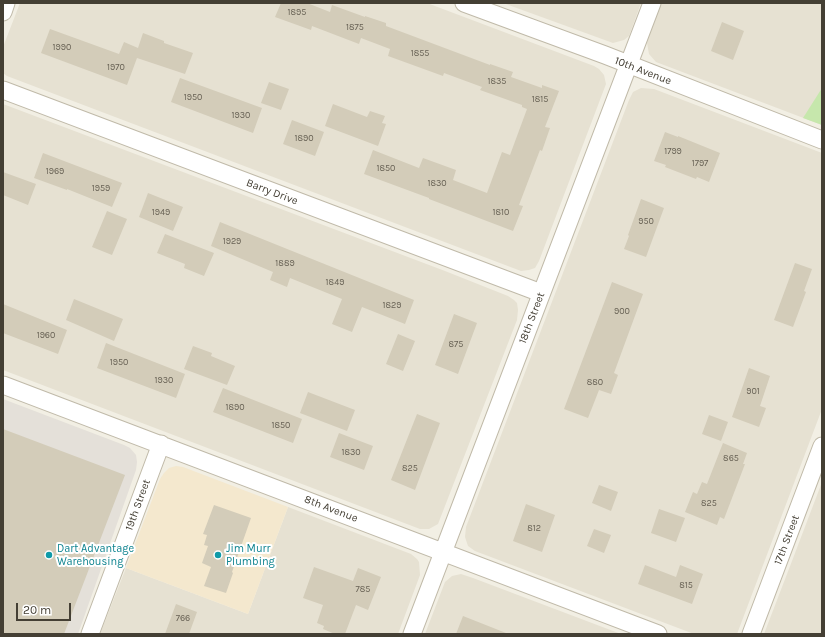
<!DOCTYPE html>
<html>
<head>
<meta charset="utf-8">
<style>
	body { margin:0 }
	#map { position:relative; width:825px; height:637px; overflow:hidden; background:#f2efe4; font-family:Karla,sans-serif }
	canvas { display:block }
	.frame { position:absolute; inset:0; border:4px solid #443f34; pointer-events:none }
	.scale { position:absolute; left:16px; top:603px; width:55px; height:18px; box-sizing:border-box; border:2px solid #443f34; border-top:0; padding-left:5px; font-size:12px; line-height:14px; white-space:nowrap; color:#443f34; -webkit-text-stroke:3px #fff; paint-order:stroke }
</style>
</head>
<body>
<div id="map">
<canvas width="825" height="637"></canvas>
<div class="frame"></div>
<div class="scale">20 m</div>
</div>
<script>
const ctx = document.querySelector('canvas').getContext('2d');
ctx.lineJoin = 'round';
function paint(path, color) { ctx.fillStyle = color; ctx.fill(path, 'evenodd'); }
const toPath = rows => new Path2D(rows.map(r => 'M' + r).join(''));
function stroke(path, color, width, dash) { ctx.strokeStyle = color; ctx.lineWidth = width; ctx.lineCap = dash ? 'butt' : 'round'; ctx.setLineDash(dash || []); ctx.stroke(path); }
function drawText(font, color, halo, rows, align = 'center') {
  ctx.font = font + ' Karla,sans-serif'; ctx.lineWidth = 4; ctx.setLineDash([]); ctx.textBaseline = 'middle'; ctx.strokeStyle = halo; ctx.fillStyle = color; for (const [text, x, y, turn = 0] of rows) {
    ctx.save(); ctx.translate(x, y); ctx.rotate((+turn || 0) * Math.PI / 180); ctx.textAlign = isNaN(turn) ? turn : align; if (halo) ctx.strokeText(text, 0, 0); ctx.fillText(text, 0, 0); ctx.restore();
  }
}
const residential = toPath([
	[20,3,427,3,594,66,599,69,604,75,606,84,539,261,535,268,529,270,521,271,7,76,3,73,3,47],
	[503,3,641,3,629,36,624,40,613,43],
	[661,3,822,3,822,125,656,62,649,54,647,43,648,37],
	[641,88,654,89,822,153,822,409,737,634,694,634,475,551,468,546,465,537,466,527,629,100,633,92],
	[3,104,445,271,508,296,514,300,517,303,518,310,517,320,438,524,429,529,420,529,3,370],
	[822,482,822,634,764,634,792,561],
	[288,507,411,554,417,559,419,562,420,575,398,634,100,634,126,568,248,614],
	[461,574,473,578,621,634,425,634,445,582,452,576]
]);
const commercial = toPath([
	[176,466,183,467,288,507,248,614,126,568,160,479,164,473,169,468]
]);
const industrial = toPath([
	[3,399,124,445,130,448,136,455,137,462,136,470,78,634,3,634]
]);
const green = toPath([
	[822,88,822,125,803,118]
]);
const building = toPath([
	[281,3,307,3,330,12,332,5,365,17,365,16,386,23,386,26,490,65,490,64,513,72,511,77,542,88,542,85,559,91,545,127,550,128,542,151,540,150,519,205,523,206,513,231,429,199,429,198,364,174,373,150,419,168,423,158,456,170,453,180,487,193,502,152,510,155,527,109,522,107,522,105,480,90,482,87,444,73,443,76,388,56,390,49,361,38,359,44,312,26,311,30,275,17],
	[722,22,744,31,733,60,711,51],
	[50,29,119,54,124,42,138,48,143,33,164,41,164,43,193,53,185,74,137,58,127,85,41,53],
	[180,78,262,108,253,133,171,102],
	[269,82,289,89,281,110,261,103],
	[333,104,367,117,370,111,385,116,382,123,386,124,378,146,325,126],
	[292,120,324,132,315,156,283,144],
	[665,132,678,137,678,136,720,153,709,182,697,177,696,179,665,167,666,165,654,161],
	[43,153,122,183,112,207,67,189,67,190,34,178],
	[3,172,36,184,28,205,3,195],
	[148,193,183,207,173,231,139,217],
	[641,199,664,208,646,257,624,249,629,236,628,235],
	[107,211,127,219,112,255,92,247],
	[220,222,414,300,405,324,362,307,352,332,332,324,342,299,290,278,287,287,270,280,273,272,211,246],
	[165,234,214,253,204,276,184,268,185,264,157,253],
	[795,263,812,269,804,291,806,292,793,327,774,320],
	[612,282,643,294,614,373,618,375,611,394,599,390,588,418,564,409],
	[74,299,123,319,114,341,66,320],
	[3,304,67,330,58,354,3,333],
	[454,314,477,323,458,374,435,365],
	[398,334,415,341,403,371,386,364],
	[106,343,185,374,176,398,97,368],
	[193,346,212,353,211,356,235,366,227,385,184,369],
	[749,368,770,376,760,406,766,408,759,427,732,417],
	[223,388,302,419,293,443,213,412],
	[308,392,355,410,347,431,300,413],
	[417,414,440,423,415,490,391,480],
	[709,415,728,422,721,441,702,434],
	[3,429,125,475,64,634,3,634],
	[339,433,373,446,364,470,330,457],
	[723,443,747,453,743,464,745,464,724,519,720,517,717,525,685,512,693,492,697,494,702,482,707,484],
	[599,485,618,492,611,511,592,503],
	[526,504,555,515,542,552,513,541],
	[214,505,251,518,232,572,233,573,226,593,204,586,211,567,202,563,208,546,204,545,207,535,203,534],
	[659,509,685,518,676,542,651,533],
	[594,529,611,535,604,553,587,546],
	[645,565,676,577,680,565,703,574,692,604,638,584],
	[314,567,353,581,358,568,381,577,368,610,356,605,345,634,335,634,323,629,324,626,317,623,323,605,303,598],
	[176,604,197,612,189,634,165,634],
	[463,616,506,633,506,634,456,634]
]);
const minor = toPath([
	[464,3,605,55,822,140],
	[3,12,6,3],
	[3,90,541,293],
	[3,385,658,634],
	[90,634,161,444],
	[412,634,652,3],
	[751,634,822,446]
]);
const markers = [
	[49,555,4,"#0f9aa8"],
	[218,555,4,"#0f9aa8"]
];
const numberNames = [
	["1895",297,12],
	["1875",355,27],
	["1990",62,47],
	["1855",420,53],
	["1970",116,67],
	["1835",497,81],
	["1950",193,97],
	["1815",540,99],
	["1930",241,115],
	["1890",304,138],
	["1799",673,151],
	["1797",700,163],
	["1850",386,168],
	["1969",55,171],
	["1830",437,183],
	["1959",101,188],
	["1949",161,212],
	["1810",501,212],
	["950",646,221],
	["1929",232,241],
	["1889",285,263],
	["1849",335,282],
	["1829",392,305],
	["900",622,311],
	["1960",46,335],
	["875",456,344],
	["1950",119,362],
	["1930",164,380],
	["880",595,382],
	["901",753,391],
	["1890",235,407],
	["1850",281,425],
	["1830",351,452],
	["865",731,458],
	["825",410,468],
	["825",709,503],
	["812",534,528],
	["815",686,585],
	["785",363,589],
	["766",183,618]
];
const streetNames = [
	["10th Avenue",643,71,21],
	["Barry Drive",272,192,21],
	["18th Street",532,318,-69],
	["19th Street",138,505,-70],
	["8th Avenue",331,509,21],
	["17th Street",787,540,-69]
];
const cultureNames = [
	["Dart Advantage",57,549],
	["Warehousing",57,562],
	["Jim Murr",226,549],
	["Plumbing",226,562]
];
paint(residential, '#e6e1d2');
paint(commercial, '#f4e8ce');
paint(industrial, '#e4e0d9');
paint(green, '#c6e7ac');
paint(building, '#d3ccb9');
stroke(minor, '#c0baa9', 19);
stroke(minor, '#fff', 17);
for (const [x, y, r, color] of markers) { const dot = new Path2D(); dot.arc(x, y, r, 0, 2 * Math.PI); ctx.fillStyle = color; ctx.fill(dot); stroke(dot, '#fff', 1.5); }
drawText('9px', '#686255', null, numberNames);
drawText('11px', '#443f34', '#fff', streetNames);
drawText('11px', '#0d838f', '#fff', cultureNames, 'left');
</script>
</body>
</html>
